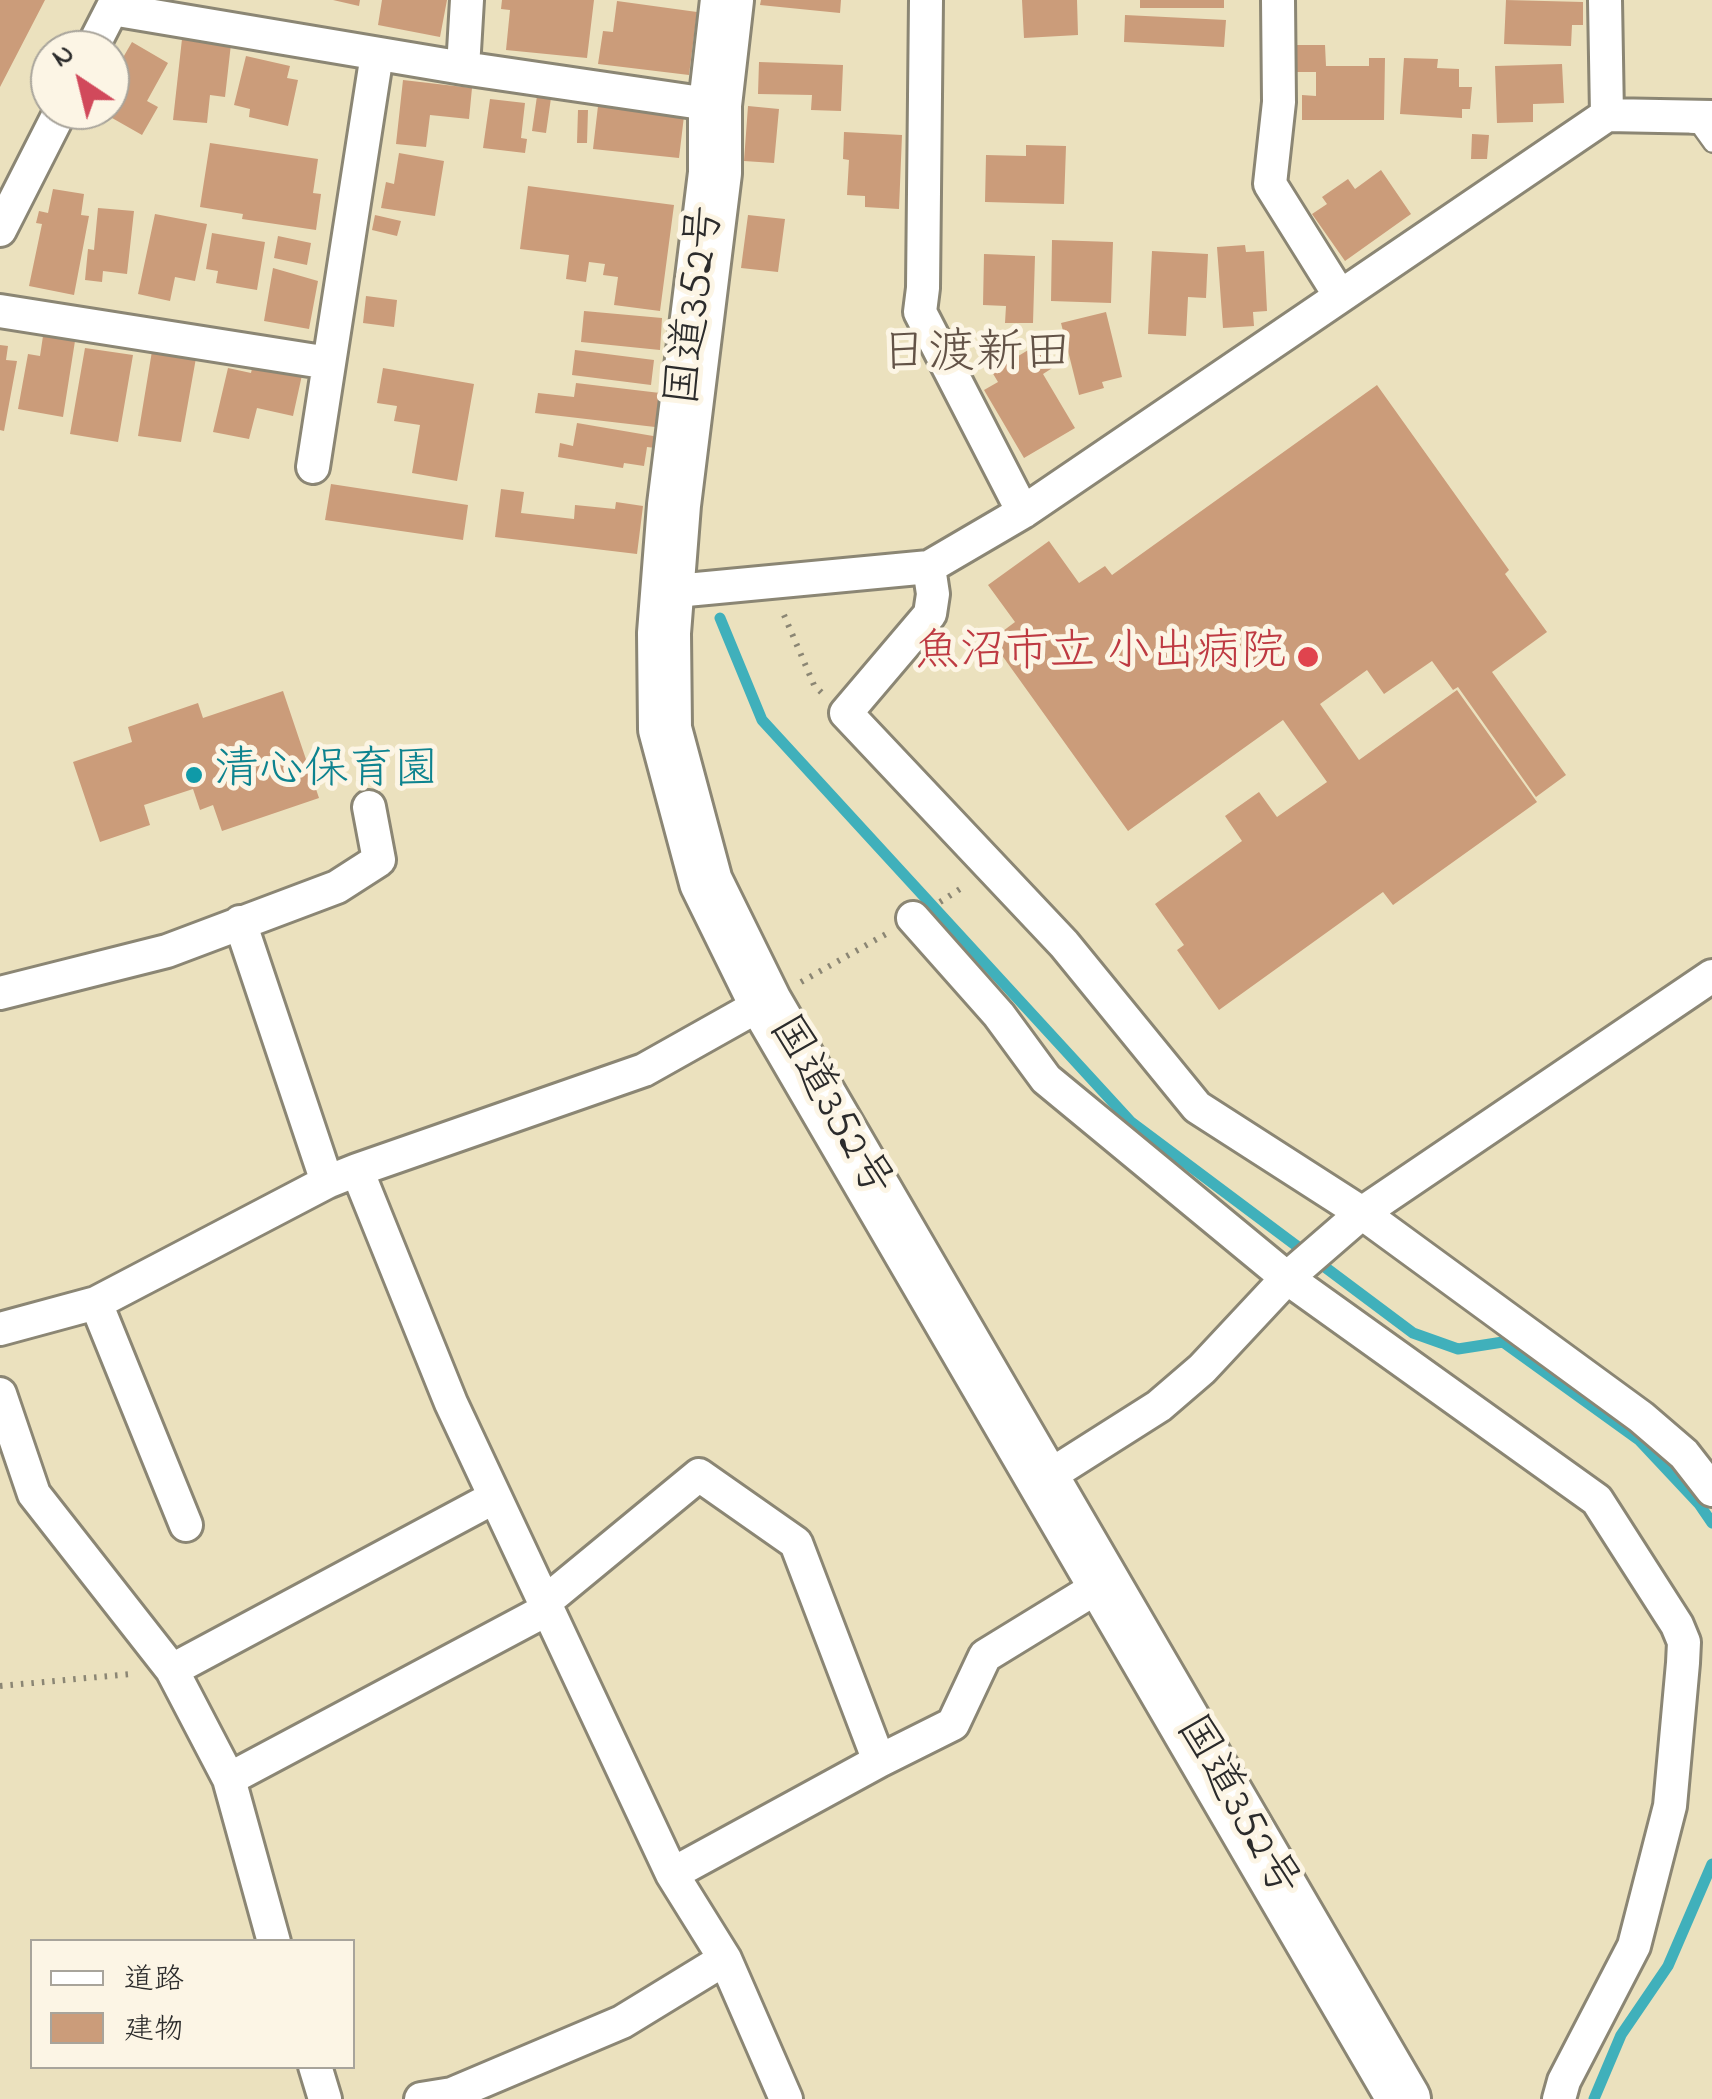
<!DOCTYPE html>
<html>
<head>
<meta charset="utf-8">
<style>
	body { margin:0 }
	#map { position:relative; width:1712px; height:2099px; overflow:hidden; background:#ebe1be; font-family:"Indie Flower","Klee One",sans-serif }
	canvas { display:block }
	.legend { position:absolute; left:30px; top:1939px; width:325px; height:130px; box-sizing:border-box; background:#fcf5e5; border:2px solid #a8a49b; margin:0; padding:12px 18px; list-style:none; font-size:30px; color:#2b2b2b }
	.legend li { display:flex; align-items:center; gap:20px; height:50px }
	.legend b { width:50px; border:2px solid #a8a49b }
	.north { position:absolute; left:30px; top:30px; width:100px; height:100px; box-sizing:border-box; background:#fcf5e5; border:2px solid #a8a49b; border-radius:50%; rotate:325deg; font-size:28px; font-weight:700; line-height:40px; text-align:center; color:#2b2b2b }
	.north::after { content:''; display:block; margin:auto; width:35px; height:45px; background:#d1495b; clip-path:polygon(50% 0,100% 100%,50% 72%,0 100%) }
</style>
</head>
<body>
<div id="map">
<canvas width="1712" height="2099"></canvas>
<ul class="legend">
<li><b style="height:12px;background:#fff"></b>道路</li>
<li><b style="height:28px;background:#cb9c7a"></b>建物</li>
</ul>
<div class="north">N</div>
</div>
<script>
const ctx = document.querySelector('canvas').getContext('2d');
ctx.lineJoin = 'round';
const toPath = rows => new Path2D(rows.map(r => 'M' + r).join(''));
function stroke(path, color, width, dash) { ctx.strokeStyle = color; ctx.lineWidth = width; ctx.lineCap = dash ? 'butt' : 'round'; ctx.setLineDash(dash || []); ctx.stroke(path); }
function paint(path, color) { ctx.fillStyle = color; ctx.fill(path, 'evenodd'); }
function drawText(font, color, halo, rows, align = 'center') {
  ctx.font = font + ' "Indie Flower","Klee One",sans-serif'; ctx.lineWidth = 10; ctx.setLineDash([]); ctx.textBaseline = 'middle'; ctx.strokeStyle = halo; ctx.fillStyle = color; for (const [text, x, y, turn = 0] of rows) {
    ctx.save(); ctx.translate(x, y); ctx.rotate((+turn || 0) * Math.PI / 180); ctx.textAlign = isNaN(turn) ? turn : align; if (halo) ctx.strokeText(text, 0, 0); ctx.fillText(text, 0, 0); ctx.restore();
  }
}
const stream = toPath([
	[720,618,762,720,1131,1122,1413,1333,1458,1349,1503,1342,1639,1440,1699,1504,1712,1523],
	[1594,2099,1621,2035,1668,1966,1712,1864]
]);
const building = toPath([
	[0,0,45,0,0,87],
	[333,0,360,0,359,6],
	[382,0,447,0,440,37,378,25],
	[502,0,594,0,587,58,506,50,510,10,501,9],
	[761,0,841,0,840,13,760,5],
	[1022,0,1077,0,1078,35,1024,38],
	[1140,0,1224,0,1224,8,1140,8],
	[1506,0,1583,2,1583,25,1572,25,1571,46,1504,44],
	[617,1,697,12,689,75,598,64,603,31,613,32],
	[1125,15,1226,20,1224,47,1124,42],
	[182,39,231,44,225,97,210,95,207,123,173,120],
	[132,42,168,63,147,101,158,107,142,135,98,110,110,110,110,80],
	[1293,45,1325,45,1326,66,1369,66,1369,58,1385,58,1384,120,1302,120,1302,95,1316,96,1316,72,1292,72],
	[246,56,290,66,287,78,298,80,288,126,249,117,250,109,234,105],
	[1404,58,1438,59,1437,68,1459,69,1459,87,1472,87,1470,109,1462,109,1462,118,1400,114],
	[759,62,843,65,841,111,811,110,812,95,758,94],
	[1562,64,1564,103,1533,104,1533,122,1497,123,1495,66],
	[403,80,472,88,469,119,430,115,426,147,396,144],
	[537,96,551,98,546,133,532,131],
	[490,99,525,103,521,138,527,139,525,153,483,148],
	[598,106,684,116,679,158,593,149],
	[748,106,779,109,774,163,744,161],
	[578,110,588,110,587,143,577,143],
	[844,132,902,135,899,209,865,207,865,196,847,195,849,160,843,159],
	[1472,134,1489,135,1487,159,1471,159],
	[210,143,318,159,313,193,321,194,316,230,242,219,243,214,200,207],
	[1026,145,1066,146,1064,204,985,202,986,155,1026,156],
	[399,153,444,161,435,216,381,208,386,182,394,184],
	[1381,170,1411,214,1345,261,1312,214,1327,204,1322,197,1348,179,1355,189],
	[528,186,674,205,660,311,614,305,618,277,603,275,605,264,589,262,586,282,566,279,569,255,520,249],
	[53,189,84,194,81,215,89,216,74,295,29,286,42,224,36,223,39,211,48,213],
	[98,208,134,211,127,274,103,271,102,282,85,280,88,249,94,250],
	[155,214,207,224,195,281,175,277,170,301,138,294],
	[375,215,401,221,397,236,372,230],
	[748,215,785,219,778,272,741,268],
	[212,233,265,242,257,290,216,283,218,271,206,269],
	[278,236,311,243,307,265,274,258],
	[1052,240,1113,242,1111,303,1051,301],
	[1245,245,1246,252,1264,251,1267,311,1253,312,1254,326,1223,328,1217,247],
	[1152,251,1208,254,1206,298,1188,297,1186,336,1148,334],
	[984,254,1035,256,1033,323,1005,323,1006,306,983,305],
	[273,268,318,281,309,329,264,321],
	[366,296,397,300,394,327,363,323],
	[584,311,662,318,660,350,581,342],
	[1106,312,1122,377,1102,382,1104,388,1079,395,1061,323],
	[43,336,75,341,63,417,18,409,28,354,40,356],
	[1043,341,1057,365,1043,374,1075,428,1024,458,984,390,998,382,992,372],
	[0,345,8,346,6,360,17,361,4,431,0,430],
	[85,348,133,355,118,442,70,434],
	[575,350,654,360,651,385,572,375],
	[152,351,196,358,181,442,138,436],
	[253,364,302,375,293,416,257,408,249,439,213,432,228,368,251,373],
	[383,368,474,384,457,481,412,473,420,425,394,421,397,406,377,403],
	[576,383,660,393,655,427,535,413,538,393,574,397],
	[1377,385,1509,570,1505,574,1547,632,1492,672,1566,775,1536,797,1458,687,1453,690,1432,661,1384,694,1367,670,1320,704,1359,760,1457,690,1537,802,1393,905,1383,892,1219,1010,1177,950,1184,945,1155,904,1242,841,1225,816,1259,792,1277,817,1327,782,1283,720,1128,831,991,640,1015,622,988,585,1049,541,1079,583,1105,566,1112,575],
	[577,423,659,437,656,448,647,447,644,466,624,463,623,468,558,457,560,443,573,446],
	[331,484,468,505,463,540,325,520],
	[501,489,524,492,521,513,574,519,575,505,615,509,616,502,643,506,637,554,495,537],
	[283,691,319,798,222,831,213,805,200,810,193,789,144,805,150,825,100,842,73,762,132,742,128,727,198,703,203,718]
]);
const path = toPath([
	[784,615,814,685,822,693],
	[940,902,963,887],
	[801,982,886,934],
	[0,1686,131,1674]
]);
const service = toPath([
	[1691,125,1699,126,1712,144]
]);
const minor = toPath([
	[926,0,923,288,920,312,1023,512],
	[1278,0,1279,102,1270,184,1340,296],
	[1605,0,1607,115],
	[91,50,112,9,463,68,715,105],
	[463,68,467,0],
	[0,230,61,110],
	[0,311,329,363],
	[313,467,377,54],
	[929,567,933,594,930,614,846,713,1064,944,1197,1107,1362,1213,1641,1417,1684,1454,1712,1490],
	[665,592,929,567,1023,512,1607,115,1712,117],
	[913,918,999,1015,1046,1079,1287,1278,1597,1500,1677,1625,1684,1642,1683,1663,1670,1806,1634,1946,1564,2081,1559,2099],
	[240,922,327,1182],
	[0,993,167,951,337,887,379,860,369,807],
	[357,1170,451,1403,672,1874,725,1959,786,2099],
	[96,1303,186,1525],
	[0,1329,96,1303,327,1182,357,1170,644,1070,765,1002],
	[0,1394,34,1494,172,1670,229,1779,274,1942],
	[1044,1479,1159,1406,1202,1369,1287,1278,1362,1213,1712,976],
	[545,1602,699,1475,796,1543,879,1761,672,1874],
	[172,1670,495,1497],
	[879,1761,953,1724,985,1656,1104,1583],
	[229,1779,548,1609],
	[315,2066,325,2099],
	[421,2099,452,2094,622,2022,725,1959]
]);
const trunk = toPath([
	[727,0,715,105,715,173,674,505,664,633,665,729,706,882,765,1002,1404,2099]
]);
const markers = [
	[1308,657,12,"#e0444e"],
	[194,775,10,"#0f9aa8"]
];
const streetNames = [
	["国道352号",699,306,-83],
	["国道352号",827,1108,60],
	["国道352号",1234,1808,60]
];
const healthNames = [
	["魚沼市立 小出病院",1286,657]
];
const cultureNames = [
	["清心保育園",214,775]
];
const neighbourhoodNames = [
	["日渡新田",976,358]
];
stroke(stream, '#40b0bb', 11);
paint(building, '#cb9c7a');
stroke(service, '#8b8674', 20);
stroke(minor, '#8b8674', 38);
stroke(trunk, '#8b8674', 58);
stroke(path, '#8b8674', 6, [2.5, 8]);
stroke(service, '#fff', 15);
stroke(minor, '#fff', 32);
stroke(trunk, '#fff', 52);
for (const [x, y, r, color] of markers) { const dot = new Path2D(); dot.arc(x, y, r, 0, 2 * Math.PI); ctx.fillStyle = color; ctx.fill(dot); stroke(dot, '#fcf5e5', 4); }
drawText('45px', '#2b2b2b', '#fcf5e5', streetNames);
drawText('45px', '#be3a42', '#fcf5e5', healthNames, 'right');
drawText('45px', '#0d838f', '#fcf5e5', cultureNames, 'left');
drawText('48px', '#635347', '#fcf5e5', neighbourhoodNames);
</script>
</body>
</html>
